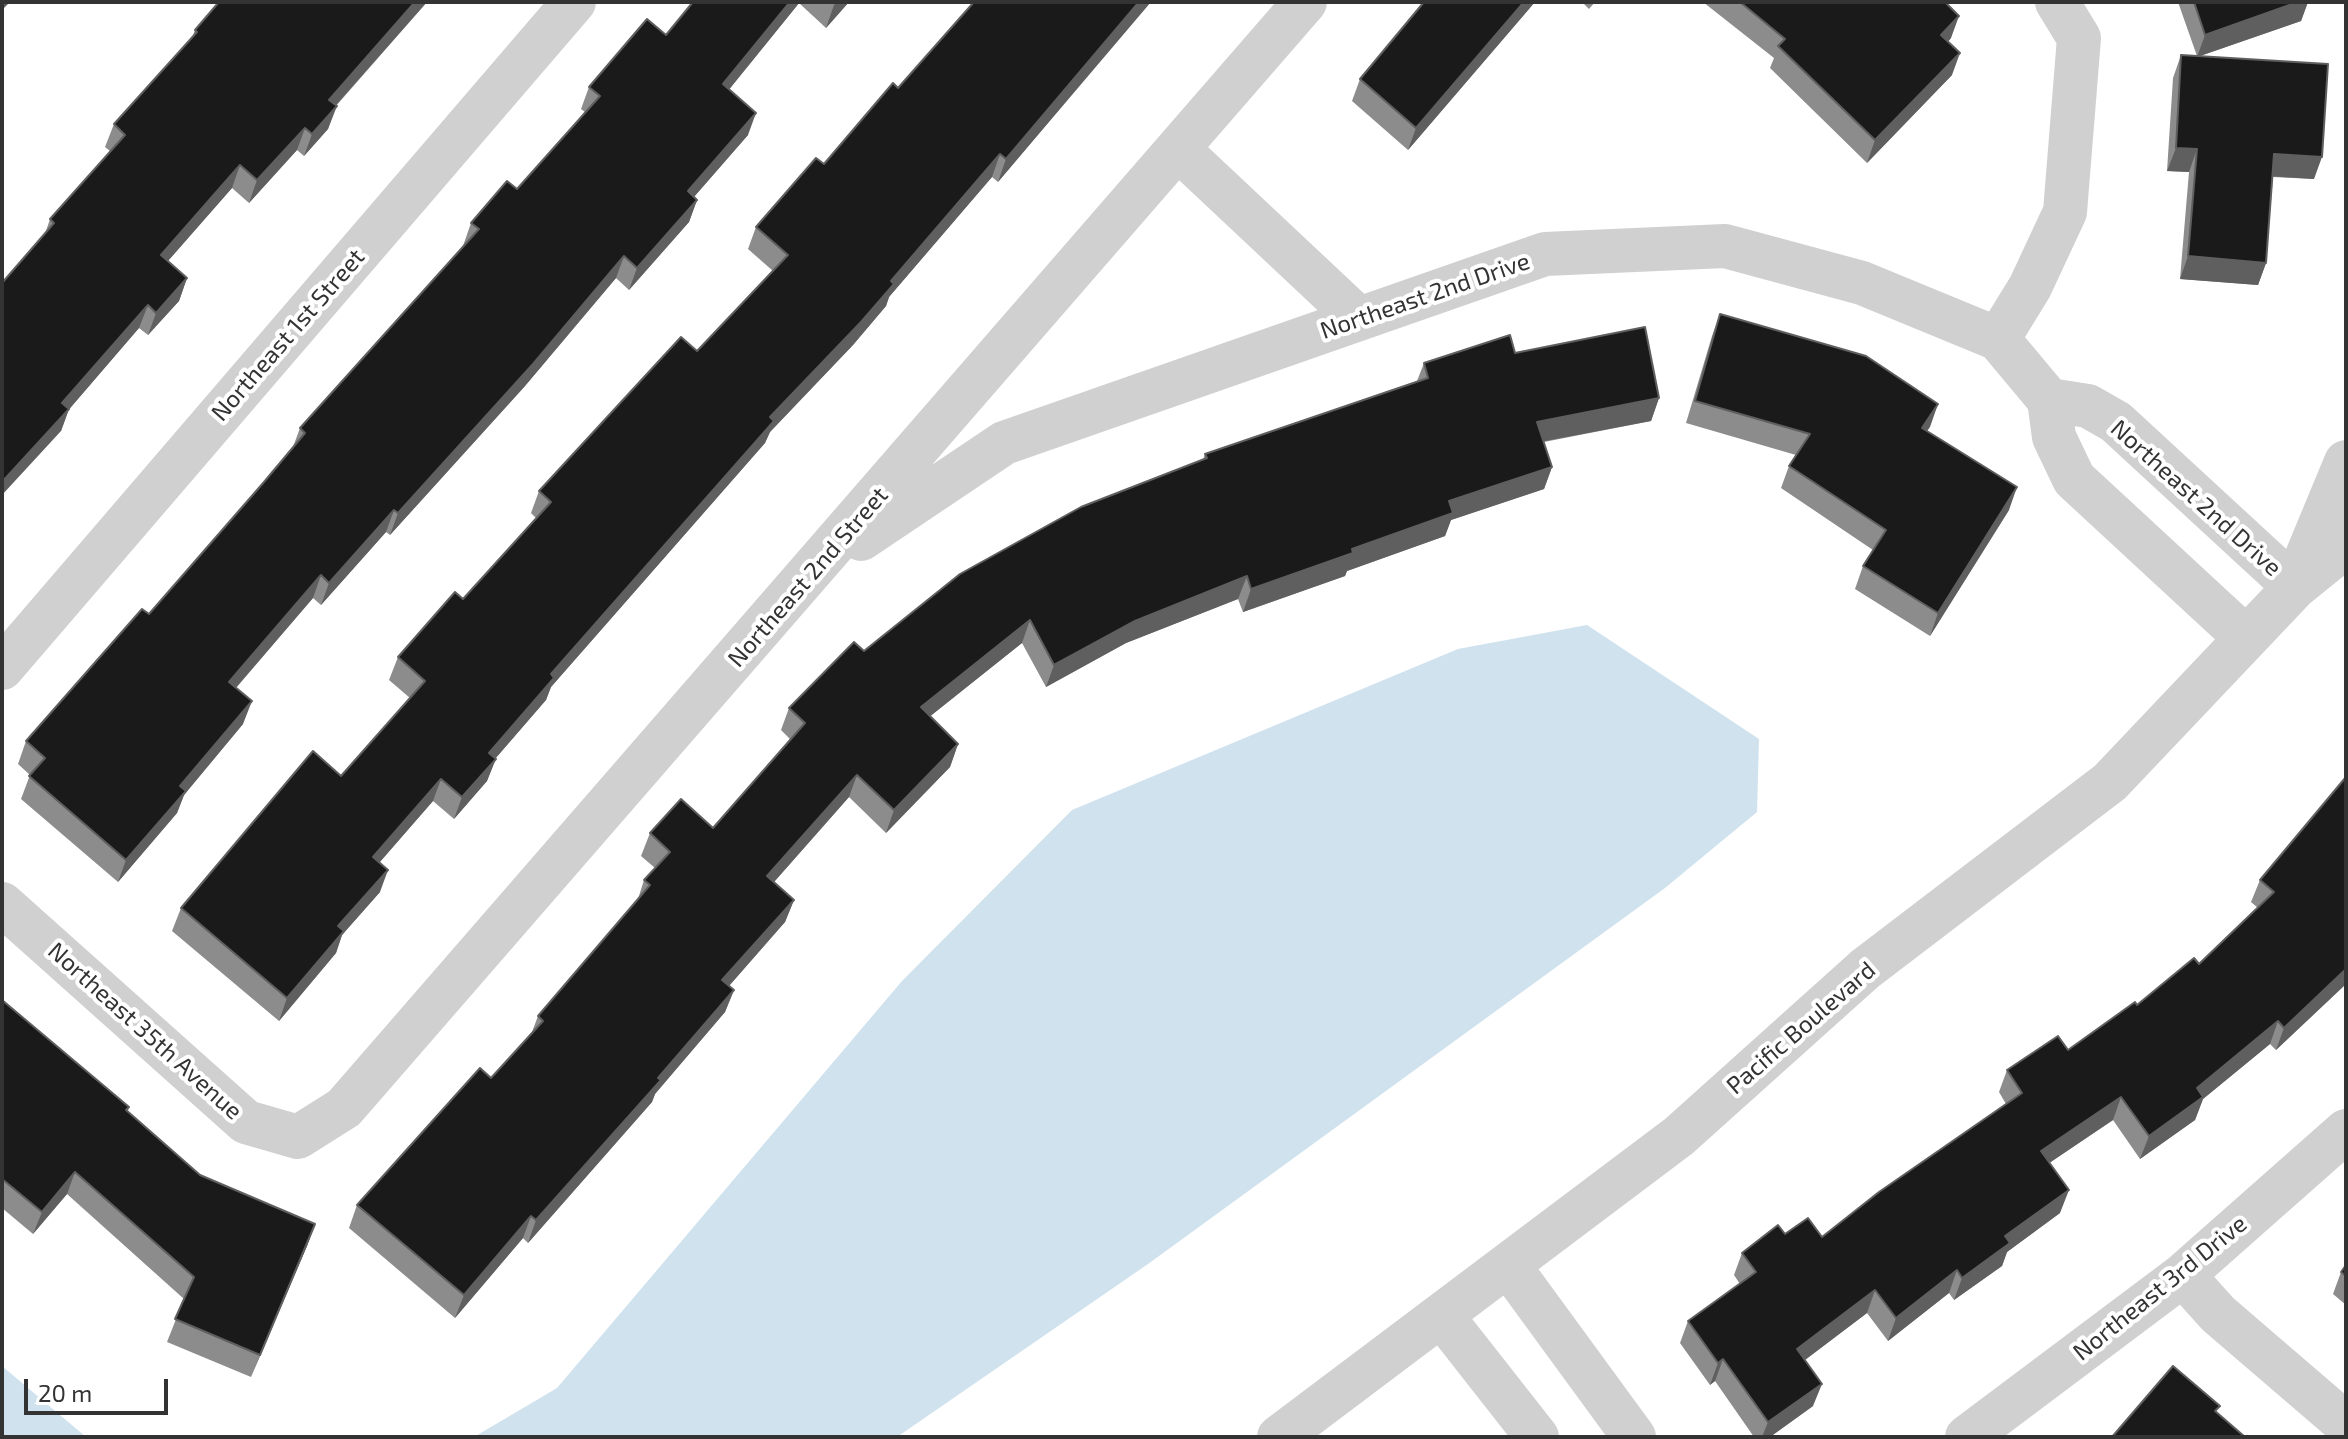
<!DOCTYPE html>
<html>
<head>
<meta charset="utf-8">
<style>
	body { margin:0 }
	#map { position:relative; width:2348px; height:1439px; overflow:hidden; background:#fff; font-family:"Exo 2",sans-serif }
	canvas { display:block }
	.frame { position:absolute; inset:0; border:4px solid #333; pointer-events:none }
	.scale { position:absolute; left:24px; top:1379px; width:144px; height:36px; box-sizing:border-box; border:4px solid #333; border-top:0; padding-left:10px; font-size:24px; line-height:28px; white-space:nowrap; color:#333; -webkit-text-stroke:6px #fff; paint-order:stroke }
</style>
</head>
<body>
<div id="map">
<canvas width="2348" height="1439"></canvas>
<div class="frame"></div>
<div class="scale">20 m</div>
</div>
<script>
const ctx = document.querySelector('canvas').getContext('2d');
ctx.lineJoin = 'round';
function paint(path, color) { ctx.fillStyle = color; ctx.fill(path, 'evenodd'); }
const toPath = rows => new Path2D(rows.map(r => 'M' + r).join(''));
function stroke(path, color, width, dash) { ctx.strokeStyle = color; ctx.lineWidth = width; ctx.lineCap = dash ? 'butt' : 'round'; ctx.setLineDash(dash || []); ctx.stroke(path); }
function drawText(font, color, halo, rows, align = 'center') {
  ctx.font = font + ' "Exo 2",sans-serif'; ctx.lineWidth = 8; ctx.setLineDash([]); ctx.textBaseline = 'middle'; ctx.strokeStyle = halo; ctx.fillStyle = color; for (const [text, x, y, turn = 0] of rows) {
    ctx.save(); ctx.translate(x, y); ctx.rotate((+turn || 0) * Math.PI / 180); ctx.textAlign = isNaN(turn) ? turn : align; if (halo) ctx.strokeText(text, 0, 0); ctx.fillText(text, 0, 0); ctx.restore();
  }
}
const water = toPath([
	[1587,625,1759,739,1757,812,1665,888,1148,1264,897,1437,474,1437,557,1388,902,981,1072,810,1458,649],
	[2,1366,86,1437,2,1437]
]);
const minor = toPath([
	[1178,149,1359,319],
	[1998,339,2030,287,2065,212,2079,38,2057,2],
	[2049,400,2088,406,2116,422,2295,587],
	[861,539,1004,443,1545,254,1725,246,1862,283,1998,339,2049,400,2054,437,2074,479,2246,638],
	[2295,585,2346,462],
	[2,668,574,2],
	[2,904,246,1122,298,1137,344,1108,1305,2],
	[1509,1266,1634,1437],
	[2183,1275,2218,1314,2346,1424],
	[1442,1316,1537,1437],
	[1279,1437,1679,1136,1865,969,2110,782,2295,587,2346,546],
	[1967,1437,2183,1275,2346,1131]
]);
const wall = toPath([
	[219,2,427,2,336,106,328,129,304,156,297,150,249,203,232,188,168,261,187,278,179,301,148,335,139,328,69,409,61,431,45,234,50,219,110,151,105,147,114,124,192,38,195,30],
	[693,2,849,2,826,28,799,3,729,89,748,135,694,197,697,200,689,222,629,290,616,278,525,386,390,535,386,532,321,605,313,598,236,688,243,724,184,795,177,813,118,882,21,799,30,775,18,764,26,741,149,614,264,482,293,447,300,428,463,246,471,223,517,189,585,112,581,109,589,87,666,35],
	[1424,2,1535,2,1408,150,1352,101,1360,79],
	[1582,2,1595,2,1589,9],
	[1703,2,1945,2,1951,38,1948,42,1952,75,1867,163,1770,68,1774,58],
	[2178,2,2308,2,2301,21,2200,56,2314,179,2273,177,2266,263,2258,285,2180,279,2189,172,2167,171,2173,78,2181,55,2197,56],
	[1139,14,998,182,992,177,889,297,886,306,853,345,770,432,765,443,551,687,546,700,495,759,487,781,454,819,433,801,380,862,380,892,342,935,336,953,279,1021,172,931,181,908,341,776,410,698,389,680,398,657,463,599,536,518,531,513,539,491,697,351,773,271,748,249,756,227,824,164,898,88],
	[1720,314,1938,404,1927,431,2009,510,1930,636,1855,589,1863,566,1873,550,1781,488,1789,466,1796,455,1686,423,1712,336],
	[1515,353,1659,398,1651,421,1544,442,1552,467,1544,489,1451,520,1445,536,1347,571,1345,576,1243,612,1238,599,1126,643,1046,687,1022,643,930,716,958,744,950,767,886,833,849,797,774,882,794,900,785,922,729,986,734,990,725,1012,655,1094,652,1102,528,1243,523,1238,455,1318,349,1228,357,1205,491,1078,532,1032,538,1016,638,899,644,880,655,868,641,856,650,833,713,828,790,739,781,730,789,708,864,651,1203,460,1205,454,1417,381,1424,363],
	[2346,777,2346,984,2276,1050,2270,1044,2203,1099,2195,1120,2140,1159,2113,1120,2049,1163,2060,1213,2007,1252,2002,1266,1954,1300,1949,1293,1888,1341,1867,1313,1805,1360,1813,1406,1770,1437,1754,1437,1715,1381,1710,1385,1680,1343,1688,1321,1740,1284,1734,1275,1742,1253,1785,1234,1822,1237,2006,1104,1999,1092,2007,1070,2068,1050,2199,964,2258,908,2251,902,2260,880],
	[2,1000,129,1107,128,1111,200,1175,315,1224,307,1246,251,1377,167,1342,184,1299,67,1194,33,1234,2,1208],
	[2346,1265,2346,1305,2333,1294,2341,1272]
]);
const shadedWall = toPath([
	[2,2,10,2,2,10],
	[415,2,427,2,321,122,329,100],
	[790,2,800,2,715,107,723,84],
	[837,2,849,2,826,28,834,5],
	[1139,2,1151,2,998,182,1006,159],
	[1524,2,1535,2,1408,150,1416,128],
	[2298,2,2308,2,2301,21,2197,57,2205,35],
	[1959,16,1951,38,1933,57,1941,35],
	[1960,53,1952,75,1867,163,1875,140],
	[337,106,328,129,304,156,312,134],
	[756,113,748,135,679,214,688,191],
	[305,128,297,150,249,203,257,180],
	[2176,148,2197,149,2189,172,2167,171],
	[1000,154,992,177,889,297,886,306,853,345,770,432,765,443,551,687,546,700,481,775,489,753,551,674,770,417,891,281],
	[2274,154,2322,157,2314,179,2266,176],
	[240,165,232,188,153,278,161,255],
	[697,200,689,222,629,290,637,268],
	[624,256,616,278,525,386,390,535,398,513],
	[2188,256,2266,263,2258,285,2180,279],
	[187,278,179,301,148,335,156,313],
	[148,305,139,328,66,413,69,409,61,431,2,495,2,482,62,403],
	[1659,398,1651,421,1529,444,1537,422],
	[1938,404,1930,427,1914,450,1922,428],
	[1552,467,1544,489,1451,520,1445,536,1347,571,1345,576,1243,612,1251,589,1352,549,1449,501],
	[2017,487,2009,510,1930,636,1938,613],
	[394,510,386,532,321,605,329,583],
	[321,575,313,598,221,705,229,682],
	[1247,576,1238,599,1126,643,1046,687,1054,665,1135,621],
	[1030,620,1022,643,913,730,921,707],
	[252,701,243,724,184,795,177,813,118,882,126,860,180,786],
	[958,744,950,767,886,833,894,810],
	[496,759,487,781,454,819,462,797],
	[857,775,849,797,759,899,767,876],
	[441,779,433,801,365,879,373,857],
	[388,870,380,892,342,935,336,953,279,1021,287,998,338,926],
	[794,900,785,922,714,1003,722,980],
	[2346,969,2346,984,2276,1050,2284,1028],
	[734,990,725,1012,655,1094,652,1102,528,1243,536,1220],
	[2278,1021,2270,1044,2203,1099,2195,1120,2140,1159,2149,1136,2197,1088],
	[2121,1097,2113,1120,2033,1174,2041,1151],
	[75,1172,67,1194,33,1234,42,1212],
	[2069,1190,2060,1213,2007,1252,2002,1266,1954,1300,1962,1278,2005,1236],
	[531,1216,523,1238,455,1318,464,1295],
	[315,1224,307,1246,251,1377,260,1355],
	[1957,1270,1949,1293,1888,1341,1896,1318],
	[1875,1290,1867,1313,1789,1372,1797,1349],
	[1723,1359,1715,1381,1710,1385,1718,1363],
	[1822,1384,1813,1406,1770,1437,1762,1437,1768,1422]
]);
const building = toPath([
	[219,2,415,2,329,100,337,106,312,134,305,128,257,180,240,165,161,255,187,278,156,313,148,305,62,403,69,409,2,482,2,283,54,223,50,219,125,135,114,124,197,32,195,30,219,2],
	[693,2,790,2,723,84,756,113,688,191,697,200,637,268,624,256,533,364,398,513,394,510,329,583,321,575,229,682,252,701,180,786,186,791,126,860,29,776,45,758,26,741,142,609,149,614,264,482,305,433,300,428,479,229,471,223,507,181,517,189,600,96,589,87,647,19,666,35,693,2],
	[974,2,1139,2,1006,159,1000,154,891,281,894,284,861,322,770,417,774,421,551,674,554,678,489,753,496,759,462,797,441,779,373,857,388,870,338,926,344,931,287,998,181,908,313,751,341,776,425,681,398,657,455,592,463,599,551,502,539,491,681,337,697,351,788,255,756,227,816,158,824,164,893,83,898,88,974,2],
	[1424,2,1524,2,1416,128,1360,79,1424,2],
	[1740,2,1945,2,1959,16,1941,35,1960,53,1875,140,1778,46,1785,39,1740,2],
	[2194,2,2298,2,2205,35,2194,2],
	[2181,55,2328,64,2322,157,2274,154,2266,263,2188,256,2197,149,2176,148,2181,55],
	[1720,314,1866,356,1938,404,1922,428,2017,487,1938,613,1863,566,1886,530,1789,466,1810,434,1695,401,1720,314],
	[1645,327,1659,398,1537,422,1552,467,1449,501,1453,513,1352,549,1353,553,1251,589,1247,576,1135,621,1054,665,1030,620,921,707,958,744,894,810,857,775,767,876,794,900,722,980,734,990,658,1078,661,1080,536,1220,531,1216,464,1295,357,1205,480,1068,491,1078,543,1021,538,1016,650,885,644,880,670,852,650,833,681,799,713,828,805,723,789,708,854,642,864,651,960,574,1081,507,1207,458,1205,454,1428,378,1424,363,1510,335,1515,353,1645,327],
	[2346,777,2346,969,2284,1028,2278,1021,2197,1088,2203,1097,2149,1136,2121,1097,2041,1151,2069,1190,2005,1236,2010,1243,1962,1278,1957,1270,1896,1318,1875,1290,1797,1349,1822,1384,1768,1422,1723,1359,1718,1363,1688,1321,1756,1272,1742,1253,1778,1225,1785,1234,1808,1218,1822,1237,1879,1192,2022,1093,2007,1070,2058,1036,2068,1050,2135,1002,2137,1005,2194,958,2199,964,2274,892,2260,880,2346,777],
	[2,1000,129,1107,126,1110,200,1175,315,1224,260,1355,175,1319,194,1277,75,1172,42,1212,2,1179,2,1000],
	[2346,1265,2346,1276,2341,1272,2346,1265],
	[2173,1366,2220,1406,2215,1411,2245,1437,2112,1437,2173,1366]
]);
const streetNames = [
	["Northeast 2nd Drive",1425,296,-19],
	["Northeast 1st Street",288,335,-49],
	["Northeast 2nd Drive",2196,498,42],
	["Northeast 2nd Street",808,577,-49],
	["Pacific Boulevard",1801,1028,-41],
	["Northeast 35th Avenue",145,1031,42],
	["Northeast 3rd Drive",2160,1288,-39]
];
paint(water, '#cfe2ee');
stroke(minor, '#d0d0d0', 44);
paint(wall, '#8c8c8c');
paint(shadedWall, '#5f5f5f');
paint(building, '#1a1a1a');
stroke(building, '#5f5f5f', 2);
drawText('24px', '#333', '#fff', streetNames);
</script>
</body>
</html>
